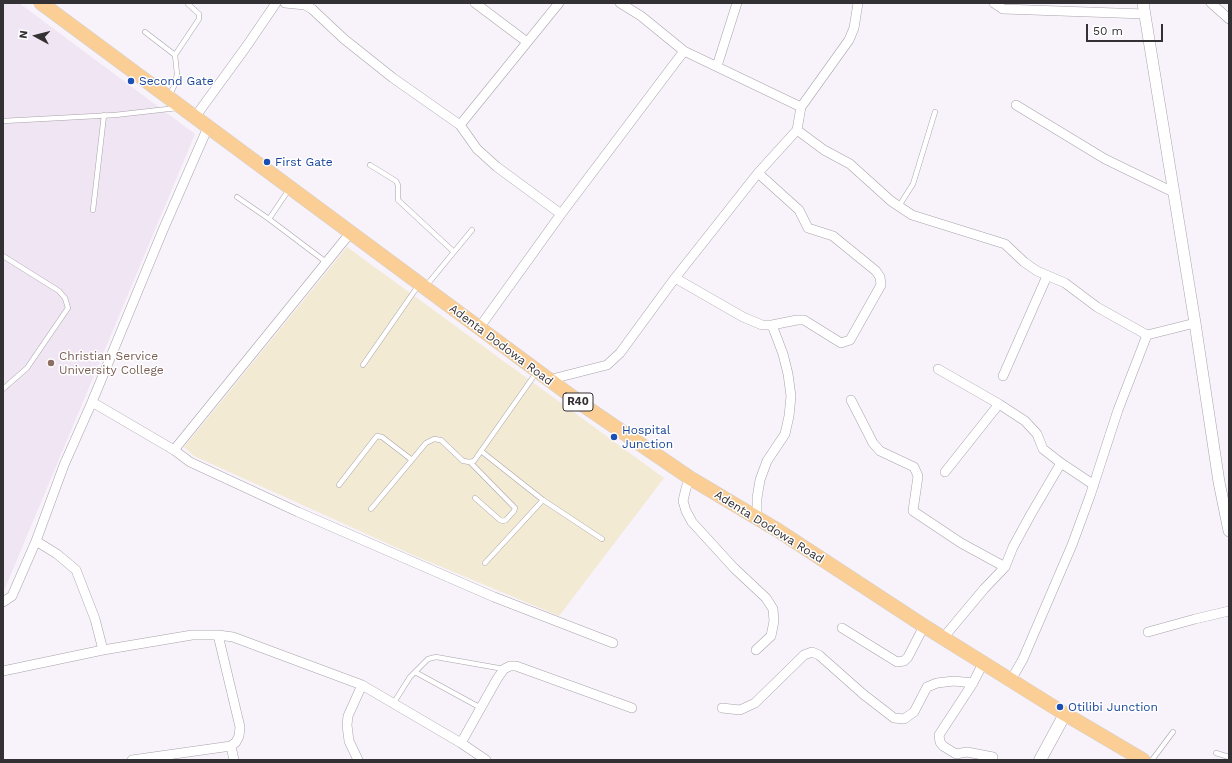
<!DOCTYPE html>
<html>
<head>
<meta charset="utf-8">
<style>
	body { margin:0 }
	#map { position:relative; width:1232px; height:763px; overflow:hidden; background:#f8f2fa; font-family:"Work Sans",sans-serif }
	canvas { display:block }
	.frame { position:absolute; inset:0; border:4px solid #343135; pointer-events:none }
	.north { position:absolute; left:16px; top:16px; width:40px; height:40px; -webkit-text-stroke:3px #fff; paint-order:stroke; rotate:277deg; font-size:11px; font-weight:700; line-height:16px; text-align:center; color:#343135 }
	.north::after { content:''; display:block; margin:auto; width:14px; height:18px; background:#343135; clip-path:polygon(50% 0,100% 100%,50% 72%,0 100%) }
	.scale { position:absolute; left:1086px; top:24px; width:77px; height:18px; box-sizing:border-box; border:2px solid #343135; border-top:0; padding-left:5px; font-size:12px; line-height:14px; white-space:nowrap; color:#343135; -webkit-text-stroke:3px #fff; paint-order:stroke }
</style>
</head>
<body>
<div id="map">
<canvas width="1232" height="763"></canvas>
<div class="frame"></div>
<div class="north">N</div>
<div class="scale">50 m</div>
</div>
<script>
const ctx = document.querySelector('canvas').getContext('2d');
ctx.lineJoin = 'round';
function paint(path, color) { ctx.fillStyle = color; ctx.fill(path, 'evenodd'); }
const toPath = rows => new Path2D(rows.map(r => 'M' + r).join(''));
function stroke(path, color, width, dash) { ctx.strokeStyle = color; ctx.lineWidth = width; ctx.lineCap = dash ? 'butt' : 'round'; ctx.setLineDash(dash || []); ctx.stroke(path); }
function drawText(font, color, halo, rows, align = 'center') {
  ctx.font = font + ' "Work Sans",sans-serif'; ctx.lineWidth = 3; ctx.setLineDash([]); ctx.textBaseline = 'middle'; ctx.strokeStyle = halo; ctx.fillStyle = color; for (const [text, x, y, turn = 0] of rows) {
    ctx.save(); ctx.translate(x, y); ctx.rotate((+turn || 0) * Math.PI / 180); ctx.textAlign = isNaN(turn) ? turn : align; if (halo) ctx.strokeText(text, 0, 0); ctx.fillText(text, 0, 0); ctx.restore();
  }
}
const built = toPath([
	[3,3,19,3,195,134,3,593]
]);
const medical = toPath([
	[347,247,664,478,559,616,413,555,194,456,184,447]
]);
const service = toPath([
	[145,32,175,55,177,74,175,84,169,97],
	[175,55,199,19,199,14,188,4],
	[3,121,115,115,177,108],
	[370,165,396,181,398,185,398,200,454,252],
	[290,188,269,219,326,262],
	[237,197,269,219],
	[899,206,913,184,935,112],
	[93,210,104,115],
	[3,256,59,291,65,298,68,308,27,368,3,389],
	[426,286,472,230],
	[363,365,418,286],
	[481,451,543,500,602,539],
	[470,462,515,508,514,511,506,520,503,521,500,520,475,498],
	[339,485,377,436,382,437,412,460],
	[371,509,426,443,434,439,441,440,463,461,470,462,474,461,536,373],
	[485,563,543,500],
	[415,672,481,708],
	[393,704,410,677,428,659,436,657,504,669],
	[1216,753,1229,757],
	[1152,760,1173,732]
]);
const minor = toPath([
	[285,3,305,5,312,9,344,39,393,78,460,125,477,149,497,167,561,214],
	[475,3,527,42],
	[620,3,641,16,684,51,801,107],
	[994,3,1003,9,1145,14],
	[1211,3,1229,19],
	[717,66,737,3],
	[1016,105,1105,159,1173,192],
	[195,117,246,47,276,3],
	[460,125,559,3],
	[797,130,824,150,850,164,891,201,912,215,1005,244,1024,262,1037,271,1065,283,1097,307,1147,335,1195,323],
	[675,278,743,317,762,325,772,325,797,320,804,320,841,343,850,340,881,285,880,277,876,271,833,236,808,228,799,210,758,173],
	[479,328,561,214,684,51],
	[938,369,999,404,1025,421,1037,434,1043,449,1061,463,1094,485],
	[1003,376,1047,276],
	[548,380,607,365,620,353,675,278,758,173,797,130,801,107,849,40,854,28,858,3],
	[851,400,873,443,880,451,914,467,918,476,913,511,961,543,1005,567],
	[92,402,174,450,190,462,298,512,494,597,613,643],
	[174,450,351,232],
	[945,472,999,404],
	[690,478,686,488,683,501,686,511,692,522,734,568,766,598,773,609,774,621,771,636,756,650],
	[757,518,757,498,760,480,767,461,785,434,789,416,791,396,788,374,783,354,772,325],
	[36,541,57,554,76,570,95,619,103,650],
	[3,602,12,596,36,541,64,465,92,402,163,230,208,127],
	[842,628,897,662,904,661,908,657,924,626],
	[1148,632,1195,619,1229,611],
	[943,638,984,589,1005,567,1013,547,1031,514,1061,463],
	[983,663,973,683,939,735,940,742,943,746,956,754,967,752,993,757],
	[3,671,103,650,192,635,218,635,233,637,362,685,461,743,486,760],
	[1011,680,1023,659,1072,545,1090,496,1118,410,1147,335],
	[722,708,740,710,755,703,804,655,812,652,819,655,863,694,894,718,904,719,914,712,927,687,937,683,954,681,973,683],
	[461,743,497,679,504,669,510,666,516,666,632,708],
	[231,746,234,760],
	[132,760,231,746,236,742,239,736,240,727,218,635],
	[358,760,349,741,347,725,348,716,362,685]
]);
const tertiary = toPath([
	[1143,3,1195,323,1219,482,1229,531]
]);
const secondary = toPath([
	[1040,760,1065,714]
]);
const primary = toPath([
	[41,3,586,407,690,478,779,531,924,626,1065,714,1143,760]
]);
const markers = [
	[131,81,4,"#1a4fb4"],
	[267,162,4,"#1a4fb4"],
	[51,363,4,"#8d6e63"],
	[614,437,4,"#1a4fb4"],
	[1060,707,4,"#1a4fb4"]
];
const shields = [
	[578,402,30]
];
const shieldNames = [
	["R40",578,402]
];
const transitNames = [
	["Second Gate",139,81],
	["First Gate",275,162],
	["Hospital",622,430],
	["Junction",622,444],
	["Otilibi Junction",1068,707]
];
const streetNames = [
	["Adenta Dodowa Road",501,345,37],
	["Adenta Dodowa Road",769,527,32]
];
const educationNames = [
	["Christian Service",59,356],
	["University College",59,370]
];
paint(built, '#f0e5f3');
paint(medical, '#f3ead4');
stroke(service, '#a8a2aa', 5.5);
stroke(minor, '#a8a2aa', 10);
stroke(tertiary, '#a8a2aa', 12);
stroke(secondary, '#a8a2aa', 13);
stroke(primary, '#d2d2d3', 15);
stroke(service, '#fff', 4.5);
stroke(minor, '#fff', 9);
stroke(tertiary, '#fff', 11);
stroke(secondary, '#fff', 12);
stroke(primary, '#face95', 14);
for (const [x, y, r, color] of markers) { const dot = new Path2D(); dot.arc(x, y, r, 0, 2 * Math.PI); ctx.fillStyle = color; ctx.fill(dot); stroke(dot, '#fff', 1.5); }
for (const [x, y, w] of shields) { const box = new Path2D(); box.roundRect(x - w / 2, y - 9, w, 18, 3); ctx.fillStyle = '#fff'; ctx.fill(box); stroke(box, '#343135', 1); }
drawText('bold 11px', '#343135', null, shieldNames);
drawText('12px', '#164399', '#fff', transitNames, 'left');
drawText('12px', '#343135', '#fff', streetNames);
drawText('12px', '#785e54', '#fff', educationNames, 'left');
</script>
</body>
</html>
